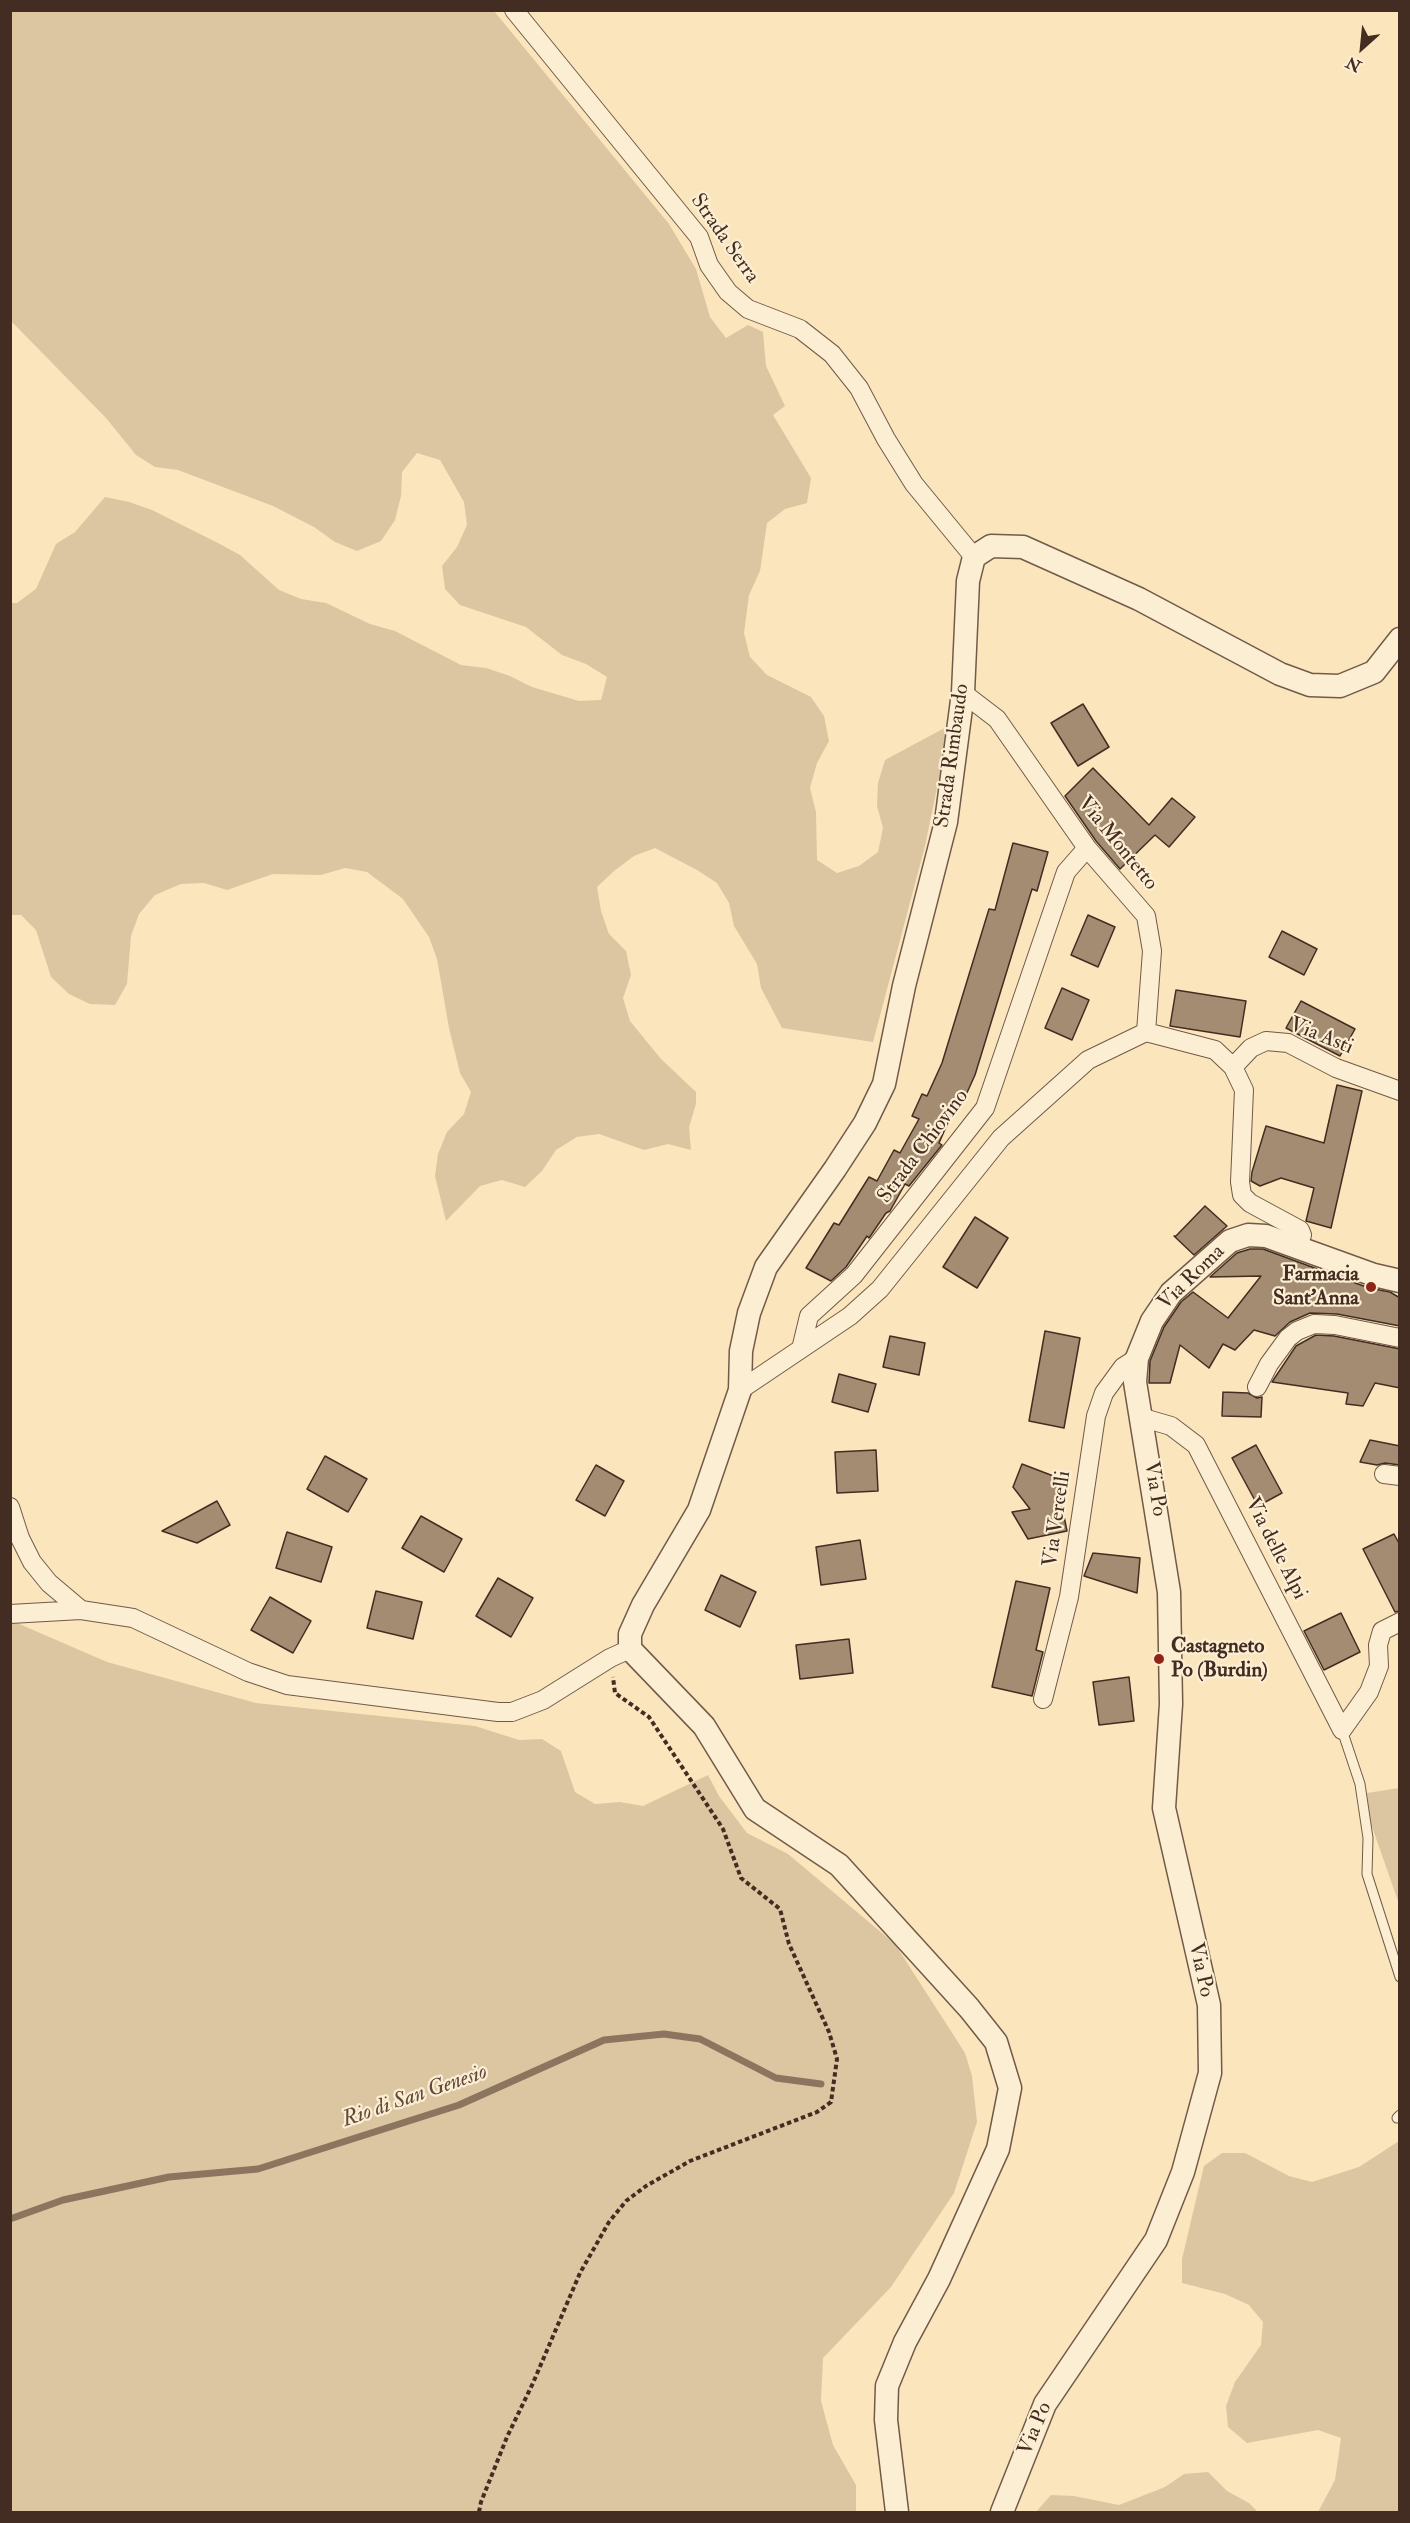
<!DOCTYPE html>
<html>
<head>
<meta charset="utf-8">
<style>
	body { margin:0 }
	#map { position:relative; width:1410px; height:2523px; overflow:hidden; background:#fbe5bc; font-family:"IM FELL Double Pica",serif }
	canvas { display:block }
	.frame { position:absolute; inset:0; border:12px solid #432c22; pointer-events:none }
	.north { position:absolute; left:1332px; top:18px; width:60px; height:60px; -webkit-text-stroke:4px #fceed3; paint-order:stroke; rotate:207deg; font-size:16px; font-weight:700; line-height:24px; text-align:center; color:#432c22 }
	.north::after { content:''; display:block; margin:auto; width:21px; height:27px; background:#432c22; clip-path:polygon(50% 0,100% 100%,50% 72%,0 100%) }
</style>
</head>
<body>
<div id="map">
<canvas width="1410" height="2523"></canvas>
<div class="frame"></div>
<div class="north">N</div>
</div>
<script>
const ctx = document.querySelector('canvas').getContext('2d');
ctx.lineJoin = 'round';
function paint(path, color) { ctx.fillStyle = color; ctx.fill(path, 'evenodd'); }
const toPath = rows => new Path2D(rows.map(r => 'M' + r).join(''));
function stroke(path, color, width, dash) { ctx.strokeStyle = color; ctx.lineWidth = width; ctx.lineCap = dash ? 'butt' : 'round'; ctx.setLineDash(dash || []); ctx.stroke(path); }
function drawText(font, color, halo, rows, align = 'center') {
  ctx.font = font + ' "IM FELL Double Pica",serif'; ctx.lineWidth = 4.5; ctx.setLineDash([]); ctx.textBaseline = 'middle'; ctx.strokeStyle = halo; ctx.fillStyle = color; for (const [text, x, y, turn = 0] of rows) {
    ctx.save(); ctx.translate(x, y); ctx.rotate((+turn || 0) * Math.PI / 180); ctx.textAlign = isNaN(turn) ? turn : align; if (halo) ctx.strokeText(text, 0, 0); ctx.fillText(text, 0, 0); ctx.restore();
  }
}
const green = toPath([
	[11,11,494,11,669,224,696,269,710,317,726,338,748,325,763,332,766,366,785,406,773,415,811,478,807,503,785,509,767,523,760,571,749,595,744,633,750,657,767,675,811,697,824,716,829,741,817,763,810,788,816,812,817,860,837,873,859,866,878,852,883,828,877,806,878,783,885,760,950,725,925,846,873,1042,782,1028,761,988,757,964,734,926,729,903,717,883,697,870,655,848,634,856,614,871,597,887,601,911,609,934,626,951,631,975,623,998,630,1021,661,1059,696,1092,696,1104,689,1127,691,1150,668,1144,644,1150,599,1134,577,1137,556,1150,542,1171,525,1187,502,1180,480,1186,446,1221,435,1176,438,1154,447,1132,464,1114,471,1092,460,1073,449,1028,437,959,429,937,403,899,367,872,345,868,321,875,273,874,227,890,204,883,181,884,155,895,139,914,131,936,127,984,115,1005,90,1004,69,994,51,977,36,930,21,915,11,915,11,603,17,603,36,589,56,544,75,532,105,497,129,502,152,510,218,543,240,555,279,590,301,599,326,603,370,624,395,631,461,665,486,668,510,676,532,687,579,701,601,700,607,677,586,664,562,655,526,627,460,605,445,589,442,566,457,547,467,525,464,502,440,460,417,453,402,472,401,496,395,520,381,541,357,551,335,542,314,527,273,506,178,470,155,467,136,455,106,418,11,321],
	[10,1620,107,1662,256,1703,475,1726,519,1740,542,1739,561,1751,575,1792,595,1804,620,1802,643,1806,708,1775,719,1796,747,1833,788,1854,895,1944,965,2053,972,2076,977,2122,954,2193,891,2287,823,2358,821,2401,833,2445,856,2485,856,2512,11,2512],
	[1399,1788,1399,1904,1369,1818,1367,1793],
	[1399,2141,1399,2512,1318,2512,1335,2480,1341,2438,1318,2430,1247,2443,1228,2427,1226,2406,1235,2382,1261,2345,1263,2322,1249,2305,1225,2294,1182,2283,1182,2259,1204,2166,1222,2153,1245,2153,1289,2176,1312,2182,1359,2167],
	[1208,2472,1227,2491,1249,2503,1258,2512,1036,2512,1051,2495,1074,2496,1119,2505,1165,2487,1184,2474]
]);
const stream = toPath([
	[10,2219,63,2200,169,2177,258,2169,459,2105,604,2040,664,2034,700,2039,776,2078,821,2084]
]);
const building = toPath([
	[1083,704,1109,747,1078,766,1051,723,1083,704],
	[1093,768,1149,825,1172,798,1195,817,1169,847,1155,835,1120,869,1096,841,1065,796,1093,768],
	[1013,843,1048,852,1037,891,1032,889,975,1075,961,1106,956,1104,939,1143,942,1145,909,1186,905,1184,890,1211,886,1213,869,1238,867,1236,846,1267,831,1281,806,1268,834,1223,839,1225,869,1177,877,1181,894,1150,900,1153,919,1119,912,1116,922,1094,927,1096,942,1063,989,909,995,910,1013,843],
	[1088,915,1115,927,1098,967,1071,955,1088,915],
	[1282,931,1317,949,1304,975,1269,957,1282,931],
	[1062,988,1089,1000,1072,1040,1045,1028,1062,988],
	[1176,990,1246,1001,1240,1037,1170,1026,1176,990],
	[1301,1001,1355,1029,1340,1056,1286,1028,1301,1001],
	[1337,1085,1362,1091,1331,1228,1306,1221,1314,1188,1281,1178,1260,1186,1251,1181,1252,1172,1266,1126,1324,1143,1337,1085],
	[1205,1206,1227,1226,1194,1255,1174,1236,1176,1236,1205,1206],
	[975,1217,1008,1238,977,1288,943,1267,975,1217],
	[1250,1249,1263,1249,1369,1288,1390,1292,1400,1298,1400,1326,1337,1314,1310,1313,1290,1322,1275,1336,1254,1330,1235,1350,1223,1344,1209,1368,1180,1345,1170,1383,1149,1383,1150,1361,1164,1327,1181,1302,1193,1292,1228,1318,1261,1276,1210,1277,1237,1253,1250,1249],
	[1045,1331,1080,1338,1064,1428,1029,1421,1045,1331],
	[1316,1335,1334,1336,1400,1349,1400,1388,1375,1383,1363,1406,1346,1404,1348,1393,1272,1382,1296,1346,1316,1335],
	[890,1336,925,1343,919,1375,883,1367,890,1336],
	[839,1374,876,1384,868,1412,832,1402,839,1374],
	[1223,1392,1248,1393,1257,1398,1262,1397,1261,1417,1222,1416,1223,1392],
	[1370,1440,1400,1446,1400,1465,1385,1463,1377,1465,1360,1462,1370,1440],
	[1256,1445,1282,1493,1258,1506,1232,1458,1256,1445],
	[876,1450,878,1491,837,1493,835,1452,876,1450],
	[325,1456,367,1479,348,1512,307,1489,325,1456],
	[1022,1464,1056,1477,1067,1531,1028,1539,1012,1512,1030,1509,1013,1487,1022,1464],
	[596,1465,624,1481,605,1516,576,1500,596,1465],
	[217,1501,230,1525,197,1543,162,1531,217,1501],
	[421,1516,462,1539,444,1572,402,1548,421,1516],
	[287,1532,332,1547,321,1582,276,1568,287,1532],
	[1394,1534,1400,1545,1400,1611,1395,1612,1363,1549,1394,1534],
	[860,1540,866,1579,821,1585,816,1547,860,1540],
	[1093,1553,1140,1558,1137,1593,1084,1576,1093,1553],
	[721,1575,756,1592,740,1627,705,1610,721,1575],
	[498,1578,533,1598,511,1637,476,1616,498,1578],
	[1016,1581,1050,1588,1036,1650,1043,1652,1032,1696,992,1687,1016,1581],
	[376,1591,422,1602,413,1639,367,1628,376,1591],
	[270,1597,311,1621,293,1653,251,1630,270,1597],
	[1341,1613,1360,1652,1324,1670,1304,1631,1341,1613],
	[849,1639,853,1673,800,1679,796,1645,849,1639],
	[1129,1677,1134,1721,1099,1725,1093,1682,1129,1677]
]);
const path = toPath([
	[479,2512,481,2502,507,2437,533,2383,580,2273,609,2222,626,2201,646,2186,690,2161,817,2112,831,2102,837,2059,829,2032,789,1944,780,1909,741,1878,723,1829,649,1717,615,1693,613,1677]
]);
const service = toPath([
	[1342,1730,1360,1784,1368,1838,1367,1874,1400,1977],
	[1397,2118,1400,2115]
]);
const minor = toPath([
	[514,10,699,237,709,265,728,292,748,309,800,329,832,354,859,388,886,439,914,484,974,557],
	[963,693,997,719,1087,848,1146,916,1152,951,1146,1032],
	[1146,1032,1215,1050,1233,1067,1244,1090,1240,1182,1242,1195,1250,1203,1300,1230,1302,1235,1297,1246],
	[1233,1067,1251,1048,1266,1041,1288,1043,1336,1068,1400,1091],
	[801,1349,809,1316,854,1275,985,1108,1066,872,1087,848],
	[1257,1387,1269,1364,1288,1338,1297,1331,1314,1324,1335,1325,1400,1338],
	[740,1390,850,1316,880,1289,1001,1138,1088,1060,1146,1032],
	[1140,1417,1171,1426,1196,1445,1342,1730,1369,1692,1379,1666,1378,1645,1382,1631,1400,1622],
	[1384,1474,1400,1476],
	[10,1507,20,1538,32,1562,49,1583,81,1610],
	[10,1614,81,1610,133,1618,248,1672,287,1685,498,1712,512,1712,543,1700,610,1658,630,1649],
	[1043,1699,1069,1597,1096,1416,1104,1393,1123,1367,1137,1358]
]);
const tertiary = toPath([
	[897,2512,886,2420,887,2386,905,2342,939,2279,998,2149,1010,2088,996,2042,969,2008,839,1865,755,1809,704,1726,630,1649,630,1634,643,1605,699,1510,740,1390,741,1351,749,1313,766,1267,835,1169,865,1123,884,1084,904,986,946,822,963,693,968,581,974,557,991,546,1023,547,1139,599,1280,674,1310,685,1340,686,1374,672,1400,639],
	[1002,2512,1045,2404,1156,2240,1183,2172,1210,2073,1209,2005,1164,1808,1171,1704,1169,1592,1135,1382,1137,1358,1152,1321,1171,1293,1230,1241,1248,1235,1266,1236,1374,1275,1400,1281]
]);
const markers = [
	[1371,1287,6,"#8f2418"],
	[1159,1659,6,"#8f2418"]
];
const streetNames = [
	["Strada Serra",724,239,55],
	["Strada Rimbaudo",953,756,-82],
	["Via Montetto",1117,844,51],
	["Via Asti",1321,1037,22],
	["Strada Chiovino",924,1147,-53],
	["Via Roma",1192,1278,-44],
	["Via Po",1154,1489,81],
	["Via Vercelli",1058,1519,-82],
	["Via delle Alpi",1275,1549,63],
	["Via Po",1200,1970,78],
	["Via Po",1036,2429,-67]
];
const poiNames = [
	["Farmacia",1359,1275],
	["Sant'Anna",1359,1299],
	["Castagneto",1171,1647,"left"],
	["Po (Burdin)",1171,1671,"left"]
];
const waterNames = [
	["Rio di San Genesio",415,2097,-19]
];
paint(green, '#dcc6a2');
stroke(stream, '#8c755f', 7);
paint(building, '#a38c72');
stroke(building, '#432c22', 1.5);
stroke(service, '#715a48', 11);
stroke(minor, '#715a48', 20);
stroke(tertiary, '#715a48', 25);
stroke(path, '#432c22', 4, [4.5, 3]);
stroke(service, '#fceed3', 9);
stroke(minor, '#fceed3', 18);
stroke(tertiary, '#fceed3', 22);
for (const [x, y, r, color] of markers) { const dot = new Path2D(); dot.arc(x, y, r, 0, 2 * Math.PI); ctx.fillStyle = color; ctx.fill(dot); stroke(dot, '#fceed3', 2); }
drawText('21px', '#432c22', '#fceed3', streetNames);
drawText('bold 21px', '#432c22', '#fceed3', poiNames, 'right');
drawText('italic 22px', '#614a3c', '#fceed3', waterNames);
</script>
</body>
</html>
